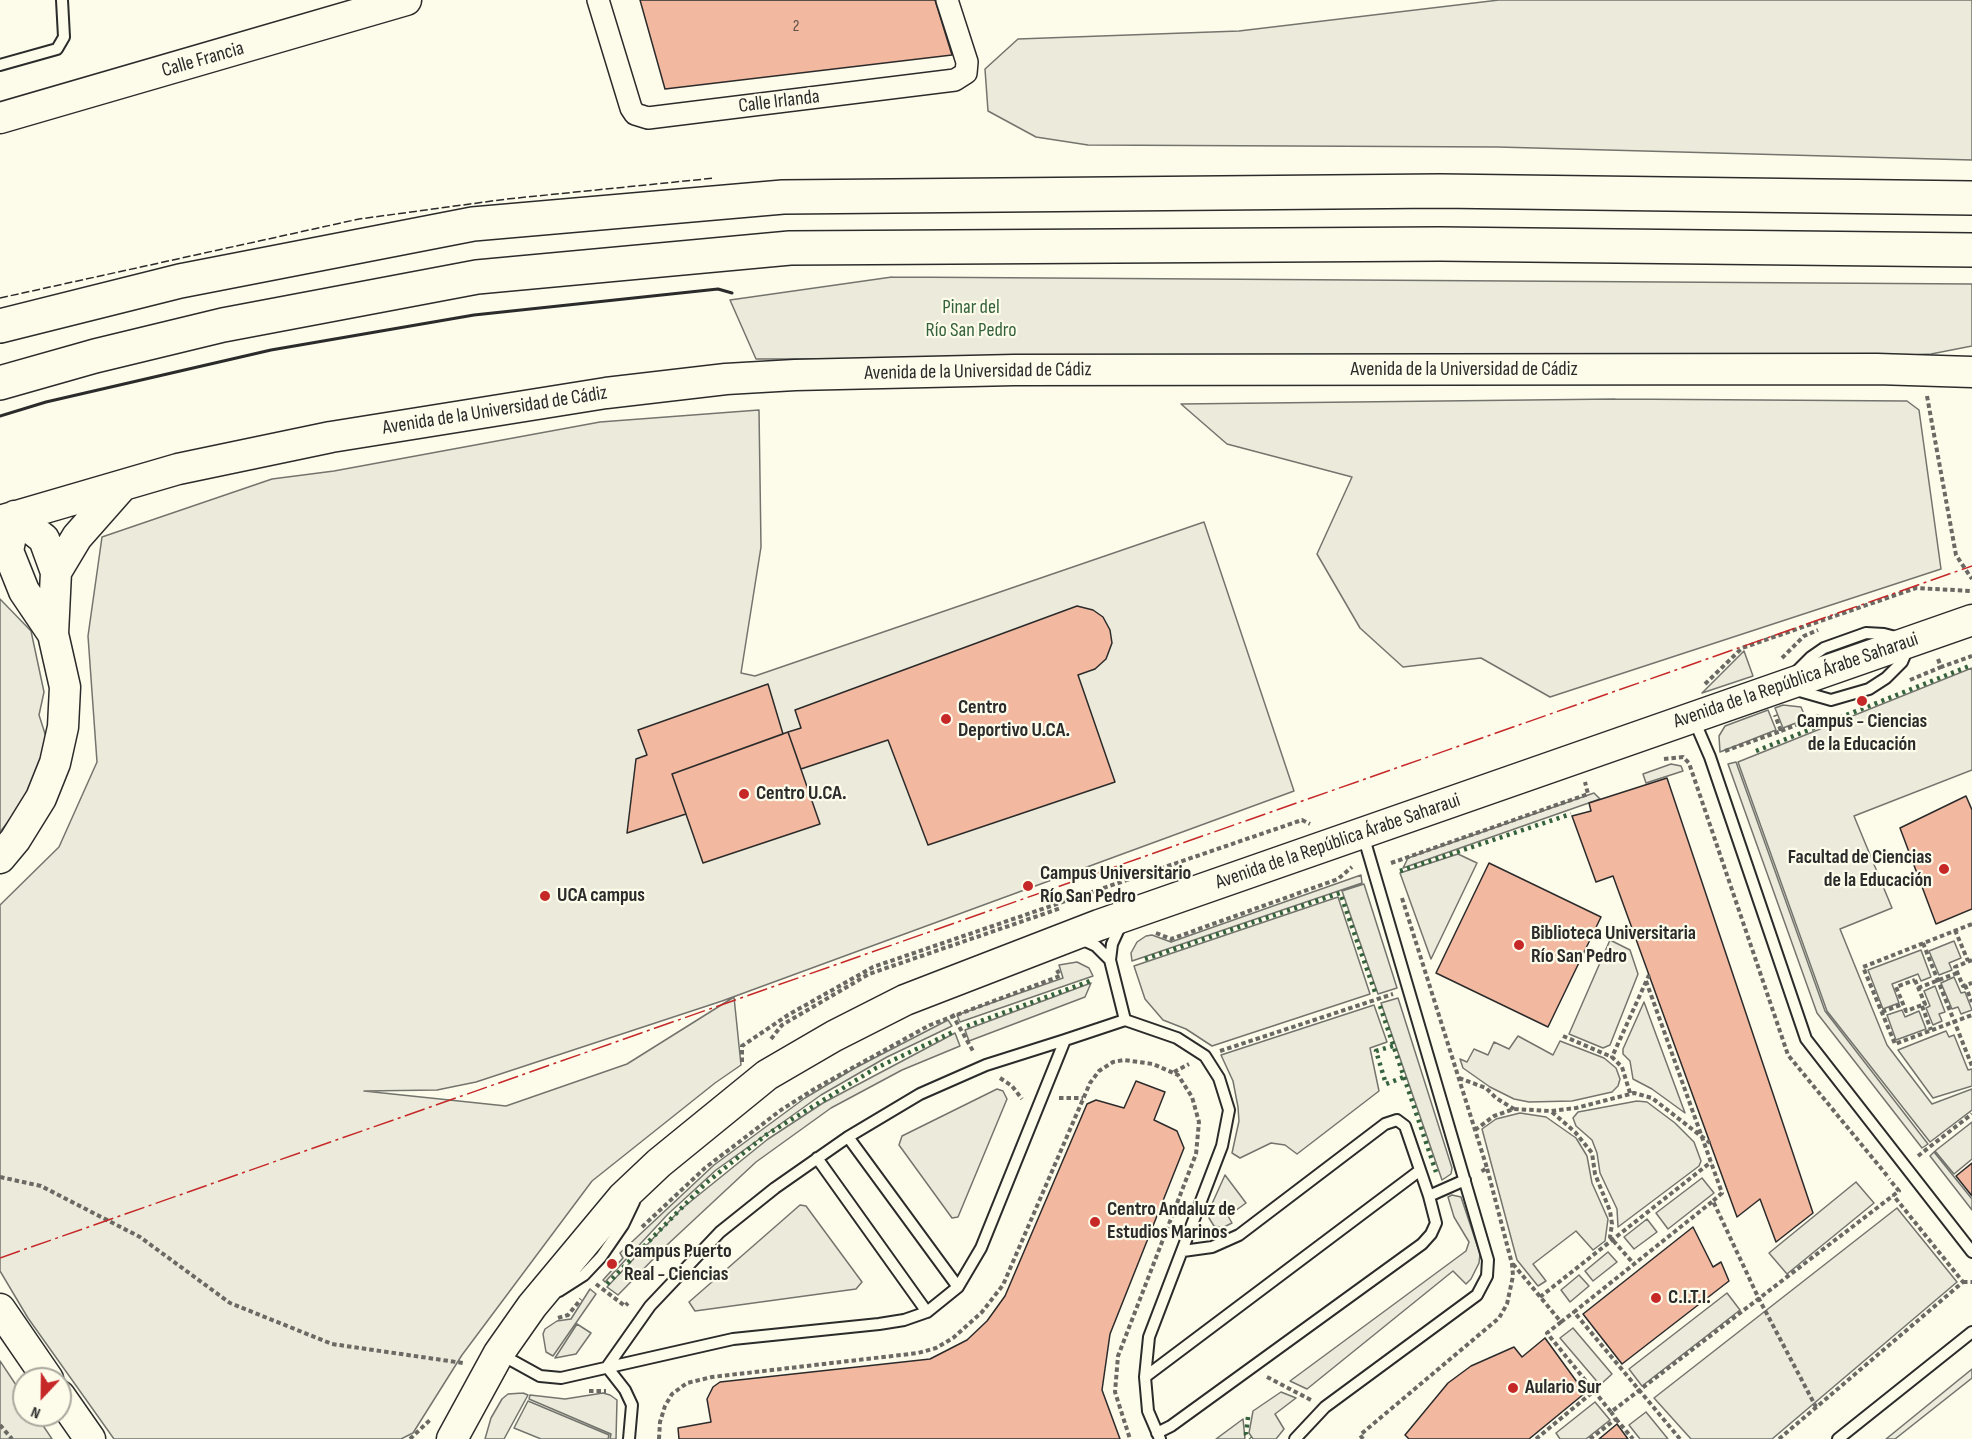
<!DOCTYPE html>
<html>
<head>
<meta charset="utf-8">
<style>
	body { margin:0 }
	#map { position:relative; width:1972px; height:1439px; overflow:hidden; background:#fdfbea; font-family:"Sofia Sans Condensed",sans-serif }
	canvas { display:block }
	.north { position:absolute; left:12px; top:1367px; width:60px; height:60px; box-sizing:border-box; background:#fdfbea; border:2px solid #a9a89e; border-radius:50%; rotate:202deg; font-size:16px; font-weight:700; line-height:24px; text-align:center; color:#2b2b2b }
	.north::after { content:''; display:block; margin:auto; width:21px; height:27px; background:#c62828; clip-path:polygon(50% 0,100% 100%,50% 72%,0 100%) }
</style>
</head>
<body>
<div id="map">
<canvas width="1972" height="1439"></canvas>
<div class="north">N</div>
</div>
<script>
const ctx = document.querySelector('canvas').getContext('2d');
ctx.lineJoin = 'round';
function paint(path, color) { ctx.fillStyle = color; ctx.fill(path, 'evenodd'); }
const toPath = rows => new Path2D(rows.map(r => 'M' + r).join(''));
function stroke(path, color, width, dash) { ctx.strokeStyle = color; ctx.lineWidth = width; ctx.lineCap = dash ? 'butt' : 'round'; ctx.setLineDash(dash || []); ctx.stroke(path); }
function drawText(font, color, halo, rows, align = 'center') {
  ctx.font = font + ' "Sofia Sans Condensed",sans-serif'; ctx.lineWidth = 4.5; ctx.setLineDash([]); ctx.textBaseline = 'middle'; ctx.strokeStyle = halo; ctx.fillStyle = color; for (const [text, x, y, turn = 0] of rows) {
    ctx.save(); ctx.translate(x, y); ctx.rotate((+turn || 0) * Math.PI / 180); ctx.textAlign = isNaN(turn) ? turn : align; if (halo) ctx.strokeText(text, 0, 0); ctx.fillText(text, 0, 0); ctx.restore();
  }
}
const green = toPath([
	[1499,0,1972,0,1972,160,1498,147,1088,145,1036,137,988,111,985,69,1018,39,1239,31,1499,0],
	[892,277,1972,284,1972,346,1931,354,1851,358,756,359,730,300,892,277],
	[1615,399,1907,401,1919,410,1941,569,1550,697,1481,658,1403,667,1360,628,1317,554,1352,477,1227,444,1181,404,1615,399],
	[759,410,761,547,741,673,755,676,1204,522,1294,791,722,1001,476,1082,437,1090,364,1091,506,1106,627,1064,734,997,741,1065,715,1083,592,1181,462,1355,413,1433,401,1439,114,1439,28,1318,0,1271,0,905,59,847,97,762,88,636,102,537,272,479,334,471,600,422,759,410],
	[0,599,31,631,44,692,39,715,48,743,28,796,0,832,0,599],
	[1744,651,1753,676,1702,693,1744,651],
	[1972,668,1972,770,1854,816,1892,908,1840,929,1887,1045,1932,1104,1972,1089,1972,1110,1930,1142,1827,1011,1738,762,1972,668],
	[1783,705,1801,707,1806,719,1783,728,1775,708,1783,705],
	[1768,710,1776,730,1720,752,1719,736,1725,726,1768,710],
	[1736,762,1825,1011,1928,1144,1922,1148,1817,1013,1728,764,1736,762],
	[1671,764,1681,766,1683,771,1646,783,1643,774,1671,764],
	[1594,793,1600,799,1403,868,1408,858,1594,793],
	[1458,854,1477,863,1431,959,1400,873,1458,854],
	[1361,875,1362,883,1132,961,1131,953,1137,942,1146,936,1152,935,1171,942,1361,875],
	[1364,884,1397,988,1378,994,1342,891,1364,884],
	[1338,897,1370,994,1212,1046,1186,1029,1163,1020,1145,999,1134,966,1338,897],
	[1610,940,1630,950,1638,974,1610,1045,1603,1048,1569,1034,1610,940],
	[1954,941,1961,958,1949,963,1952,970,1939,975,1929,951,1954,941],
	[1921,950,1931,977,1921,981,1918,974,1892,984,1899,1003,1883,1009,1868,970,1921,950],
	[1077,962,1089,968,1093,976,960,1022,957,1015,1063,978,1059,965,1077,962],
	[1954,977,1961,993,1965,992,1972,1010,1961,1014,1958,1007,1952,1009,1941,983,1954,977],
	[1091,983,1085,997,969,1041,965,1030,1091,983],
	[1935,986,1945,1012,1939,1014,1942,1021,1933,1025,1926,1008,1930,1006,1924,991,1935,986],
	[1398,998,1452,1168,1451,1174,1442,1180,1381,1003,1398,998],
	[1644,1002,1685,1113,1652,1089,1633,1079,1630,1061,1623,1054,1623,1049,1644,1002],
	[1374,1005,1387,1042,1370,1048,1379,1091,1297,1154,1285,1145,1271,1143,1240,1158,1232,1153,1239,1121,1238,1107,1233,1081,1221,1055,1374,1005],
	[1902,1010,1905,1017,1919,1011,1926,1029,1896,1040,1887,1015,1902,1010],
	[948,1020,952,1026,887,1057,821,1095,716,1170,668,1214,605,1282,603,1280,623,1258,620,1253,714,1165,805,1098,855,1068,948,1020],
	[1946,1031,1949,1037,1954,1035,1968,1070,1972,1069,1972,1086,1933,1098,1898,1050,1946,1031],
	[955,1033,960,1046,902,1070,831,1108,756,1162,668,1244,618,1295,607,1287,680,1210,768,1139,823,1103,955,1033],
	[1518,1036,1553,1055,1560,1041,1604,1058,1616,1068,1620,1079,1618,1086,1612,1092,1572,1101,1529,1102,1514,1099,1490,1087,1463,1068,1460,1059,1467,1062,1474,1049,1488,1055,1494,1042,1509,1049,1518,1036],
	[997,1089,1003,1091,1007,1099,958,1217,952,1218,899,1145,902,1136,997,1089],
	[1637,1101,1647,1102,1675,1123,1694,1142,1701,1161,1699,1166,1618,1227,1617,1209,1600,1173,1597,1153,1592,1140,1576,1126,1573,1118,1578,1112,1637,1101],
	[1520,1113,1546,1117,1576,1138,1587,1156,1592,1183,1608,1219,1605,1241,1593,1250,1576,1231,1533,1264,1546,1281,1538,1286,1517,1260,1482,1129,1496,1119,1520,1113],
	[1972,1122,1972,1159,1954,1174,1935,1151,1972,1122],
	[1934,1152,1972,1199,1972,1210,1930,1156,1934,1152],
	[1225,1175,1246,1203,1228,1216,1232,1223,1222,1228,1214,1226,1209,1218,1211,1206,1225,1175],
	[1702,1178,1714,1193,1668,1229,1656,1213,1702,1178],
	[1856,1182,1874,1203,1787,1274,1769,1253,1856,1182],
	[1452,1195,1461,1197,1480,1254,1479,1263,1471,1279,1466,1284,1453,1271,1307,1389,1290,1381,1466,1251,1469,1242,1454,1217,1448,1197,1452,1195],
	[800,1205,806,1206,862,1282,856,1289,695,1311,689,1302,800,1205],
	[1897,1208,1957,1282,1772,1439,1691,1439,1654,1398,1897,1208],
	[1647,1219,1657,1232,1634,1249,1624,1237,1647,1219],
	[1608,1252,1617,1262,1593,1281,1585,1271,1608,1252],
	[1579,1275,1589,1286,1570,1302,1561,1290,1579,1275],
	[590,1289,596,1294,553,1356,546,1352,543,1334,545,1329,557,1321,571,1319,590,1289],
	[1727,1293,1740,1310,1642,1386,1629,1369,1727,1293],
	[577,1324,591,1333,576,1354,555,1358,577,1324],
	[1573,1328,1612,1374,1600,1385,1560,1338,1573,1328],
	[0,1361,24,1397,24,1415,36,1415,52,1439,0,1439,0,1361],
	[1972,1369,1972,1378,1895,1439,1886,1439,1972,1369],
	[1281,1392,1296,1398,1275,1414,1284,1429,1276,1439,1253,1439,1249,1433,1253,1411,1281,1392],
	[523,1393,528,1395,504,1439,485,1439,491,1418,502,1399,508,1394,523,1393],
	[603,1393,610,1395,617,1400,616,1439,610,1439,611,1434,529,1399,530,1395,565,1399,603,1393],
	[528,1401,609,1435,608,1439,541,1439,514,1428,528,1401],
	[1595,1402,1610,1420,1586,1439,1560,1439,1556,1433,1595,1402],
	[1646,1412,1668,1439,1640,1439,1629,1425,1646,1412],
	[1243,1419,1245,1439,1216,1439,1243,1419]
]);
const building = toPath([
	[640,0,935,0,952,55,665,89,640,0],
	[1077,606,1093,610,1103,617,1110,630,1112,643,1106,659,1095,669,1078,675,1115,782,928,845,888,740,801,769,788,732,801,728,795,710,1077,606],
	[768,684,783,734,672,774,686,814,627,833,636,759,647,755,638,730,768,684],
	[788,732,820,824,703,863,672,774,788,732],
	[1667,778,1813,1213,1776,1242,1760,1199,1737,1217,1613,876,1596,882,1572,816,1591,811,1589,803,1667,778],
	[1966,796,1972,810,1972,909,1936,924,1900,828,1966,796],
	[1489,863,1601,917,1548,1027,1436,973,1489,863],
	[1136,1081,1165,1092,1154,1120,1177,1131,1184,1148,1110,1334,1102,1390,1120,1439,679,1439,678,1428,711,1422,707,1399,713,1387,720,1382,930,1359,967,1340,987,1321,1005,1296,1087,1104,1096,1100,1124,1108,1136,1081],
	[1972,1163,1972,1196,1956,1176,1972,1163],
	[1693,1227,1713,1267,1721,1262,1729,1281,1622,1364,1583,1314,1693,1227],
	[1545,1338,1585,1393,1529,1439,1409,1439,1405,1435,1448,1383,1471,1366,1514,1347,1522,1357,1545,1338],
	[1617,1424,1628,1439,1599,1439,1617,1424]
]);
const path = toPath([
	[1927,396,1956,555,1972,579],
	[1782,658,1804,636,1818,630],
	[1938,659,1941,667,1972,656],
	[1910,680,1941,667],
	[1705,684,1742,648,1916,588,1972,591],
	[1781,731,1819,716],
	[1725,751,1781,731,1775,715],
	[1664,759,1683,757,1689,763,1788,1055,1889,1178],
	[1391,863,1588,794,1585,782],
	[1402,898,1487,1168,1479,1173],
	[1972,924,1863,967,1895,1044,1972,1015],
	[1955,930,1968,961],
	[1156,933,1171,939,1338,879,1352,867],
	[1923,943,1972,1066],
	[1972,960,1955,967,1963,986,1972,983],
	[1915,980,1925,1004,1906,1011,1896,987,1915,980],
	[1646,981,1722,1193,1713,1201],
	[1965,985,1972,1002],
	[1918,988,1957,973],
	[1922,1006,1931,1030],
	[1882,1012,1903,1004],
	[952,1014,973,1051],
	[1563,1036,1612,1057],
	[771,1039,782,1025,869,974,1061,908],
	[1220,1051,1393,994],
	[742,1062,742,1046,788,1015,873,967,1302,820,1310,824],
	[1174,1072,1189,1064],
	[1000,1078,1012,1086,1022,1099],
	[1459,1078,1486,1088,1496,1098,1514,1109],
	[1630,1093,1622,1067,1612,1057,1649,975],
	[1059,1098,1083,1098],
	[1552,1112,1575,1132,1592,1153,1595,1174,1610,1211,1612,1224,1610,1237,1633,1263],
	[1475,1130,1494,1116,1514,1109,1551,1111,1576,1108,1634,1093,1652,1098,1710,1143],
	[1918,1156,1972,1114],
	[0,1177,41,1186,140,1237,230,1303,332,1344,463,1363],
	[642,1227,705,1168,781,1110,816,1088,930,1025,1060,976,1057,970],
	[1513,1264,1561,1322,1547,1333,1594,1391],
	[1963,1282,1972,1282],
	[596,1284,625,1306,628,1303],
	[1540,1297,1711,1162],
	[558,1318,568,1315,581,1299],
	[1561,1322,1574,1312],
	[1267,1377,1311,1400],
	[589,1391,606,1391],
	[1616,1419,1633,1439],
	[0,1425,12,1439],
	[410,1439,431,1419],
	[659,1439,660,1422,665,1406,672,1394,687,1383,712,1377,918,1353,936,1348,953,1338,982,1312,1003,1285,1090,1083,1099,1071,1113,1062,1124,1060,1153,1064,1178,1075,1192,1097,1199,1122,1196,1154,1118,1356,1115,1392,1130,1439],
	[1363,1439,1360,1435,1499,1318,1507,1304,1513,1276,1512,1264,1487,1168],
	[1536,1439,1594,1391,1611,1412,1899,1191,1889,1179],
	[1590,1439,1616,1419,1611,1412],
	[1680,1439,1574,1312,1713,1201,1759,1299,1816,1407],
	[1779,1439,1963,1282,1893,1195]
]);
const lane = toPath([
	[0,65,57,49,64,37,62,0],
	[1866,633,1884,634,1911,641,1902,662,1886,678,1869,689,1831,700,1782,686,1811,657,1824,648,1866,633],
	[1694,720,1710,757,1806,1039,1972,1252],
	[1122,922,1112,944,1110,960,1125,1020],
	[1079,938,1096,946,1110,960],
	[848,1137,958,1287],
	[817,1158,927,1312],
	[1429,1196,1465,1180],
	[559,1291,584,1275,601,1257,623,1225,634,1202],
	[502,1355,540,1376,561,1378,733,1339,879,1324,904,1320,927,1312,958,1287,981,1248,1065,1040,1125,1020,1177,1038,1205,1056,1219,1078,1229,1110,1222,1146,1149,1337,1145,1377,1148,1411,1160,1439],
	[607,1367,650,1306,720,1232,775,1188,848,1137,920,1094,986,1065,1065,1040],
	[607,1367,625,1390,632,1405,629,1439],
	[1145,1377,1419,1171],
	[1157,1433,1171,1426,1422,1244,1431,1234,1436,1223,1429,1196,1405,1126,1397,1120,1385,1124,1239,1235,1212,1247,1183,1251],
	[1295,1439,1325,1407,1477,1295,1487,1276,1488,1260,1363,835],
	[1838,1439,1972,1332]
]);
const street = toPath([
	[598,0,631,108,635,114,648,118,955,80,966,73,967,62,947,0]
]);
const secondary = toPath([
	[0,118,406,0],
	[15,516,8,551,24,591,53,634],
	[0,521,178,469,331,437,606,393,726,379,795,375,1014,370,1877,369,1972,372],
	[56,572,77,537,122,486],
	[0,858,15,840,41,798,55,763,63,727,65,687,53,634,56,572,44,539,15,516],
	[0,1309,48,1379],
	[60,1396,90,1439],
	[452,1439,499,1353,532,1306,622,1198,659,1163,767,1075,834,1036,905,1000,1099,925,1972,620]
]);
const highway = toPath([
	[0,326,180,281,473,224,783,197,1440,191,1972,198],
	[0,383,95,356,223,325,477,277,790,248,1440,244,1972,250]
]);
const hedge = toPath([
	[1756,751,1972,665],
	[1400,871,1571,814],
	[1145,959,1340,893,1375,992],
	[1380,1006,1436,1172],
	[967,1026,1090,981],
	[1393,1046,1376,1051,1386,1084,1404,1077],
	[607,1284,706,1183,766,1135,876,1068,953,1032],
	[1248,1417,1246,1434,1250,1439]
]);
const fence = toPath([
	[0,298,359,219,507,199,715,178]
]);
const wall = toPath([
	[0,416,46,402,271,350,474,315,718,289,732,293]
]);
const power = toPath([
	[0,1258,1972,566]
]);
const markers = [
	[1862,701,6,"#c62828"],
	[946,719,6,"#c62828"],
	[744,794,6,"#c62828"],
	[1944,869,6,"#c62828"],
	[1028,886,6,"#c62828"],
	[545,896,6,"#c62828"],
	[1519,945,6,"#c62828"],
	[1095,1222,6,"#c62828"],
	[612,1264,6,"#c62828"],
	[1656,1298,6,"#c62828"],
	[1513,1388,6,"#c62828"]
];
const numberNames = [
	["2",796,27]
];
const streetNames = [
	["Calle Francia",203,60,-16],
	["Calle Irlanda",779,102,-7],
	["Avenida de la Universidad de Cádiz",1464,370],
	["Avenida de la Universidad de Cádiz",978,372,-1],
	["Avenida de la Universidad de Cádiz",495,411,-9],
	["Avenida de la República Árabe Saharaui",1796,681,-19],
	["Avenida de la República Árabe Saharaui",1338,842,-19]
];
const parkNames = [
	["Pinar del",971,308],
	["Río San Pedro",971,331]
];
const poiNames = [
	["Centro",958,708],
	["Deportivo U.CA.",958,731],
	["Campus - Ciencias",1862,722,"center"],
	["de la Educación",1862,745,"center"],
	["Centro U.CA.",756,794],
	["Facultad de Ciencias",1932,858,"right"],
	["de la Educación",1932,881,"right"],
	["Campus Universitario",1040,874],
	["Río San Pedro",1040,897],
	["UCA campus",557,896],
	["Biblioteca Universitaria",1531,934],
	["Río San Pedro",1531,957],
	["Centro Andaluz de",1107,1210],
	["Estudios Marinos",1107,1233],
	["Campus Puerto",624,1252],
	["Real - Ciencias",624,1275],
	["C.I.T.I.",1668,1298],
	["Aulario Sur",1525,1388]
];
paint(green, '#ecebdb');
stroke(green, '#74746e', 1.5);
paint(building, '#f2b8a0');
stroke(building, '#2b2b2b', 1.5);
stroke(lane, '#2b2b2b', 14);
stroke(street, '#2b2b2b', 24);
stroke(secondary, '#2b2b2b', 33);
stroke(highway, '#2b2b2b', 36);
stroke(path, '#6a6964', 4, [4.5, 3]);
stroke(lane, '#fdfbea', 10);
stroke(street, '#fdfbea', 21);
stroke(secondary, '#fdfbea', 30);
stroke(highway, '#fdfbea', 33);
stroke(hedge, '#34623c', 4.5, [3, 4.5]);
stroke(fence, '#2b2b2b', 1.5, [8, 3]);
stroke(wall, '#2b2b2b', 3);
stroke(power, '#c62828', 1.5, [21, 4.5, 3, 4.5]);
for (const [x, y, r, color] of markers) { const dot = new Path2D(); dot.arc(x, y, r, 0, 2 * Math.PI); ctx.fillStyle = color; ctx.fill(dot); stroke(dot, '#fdfbea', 2); }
drawText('16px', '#5d4e48', null, numberNames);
drawText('20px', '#2b2b2b', '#fdfbea', streetNames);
drawText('20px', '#34623c', '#fdfbea', parkNames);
drawText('bold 20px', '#2b2b2b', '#fdfbea', poiNames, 'left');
</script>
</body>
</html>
